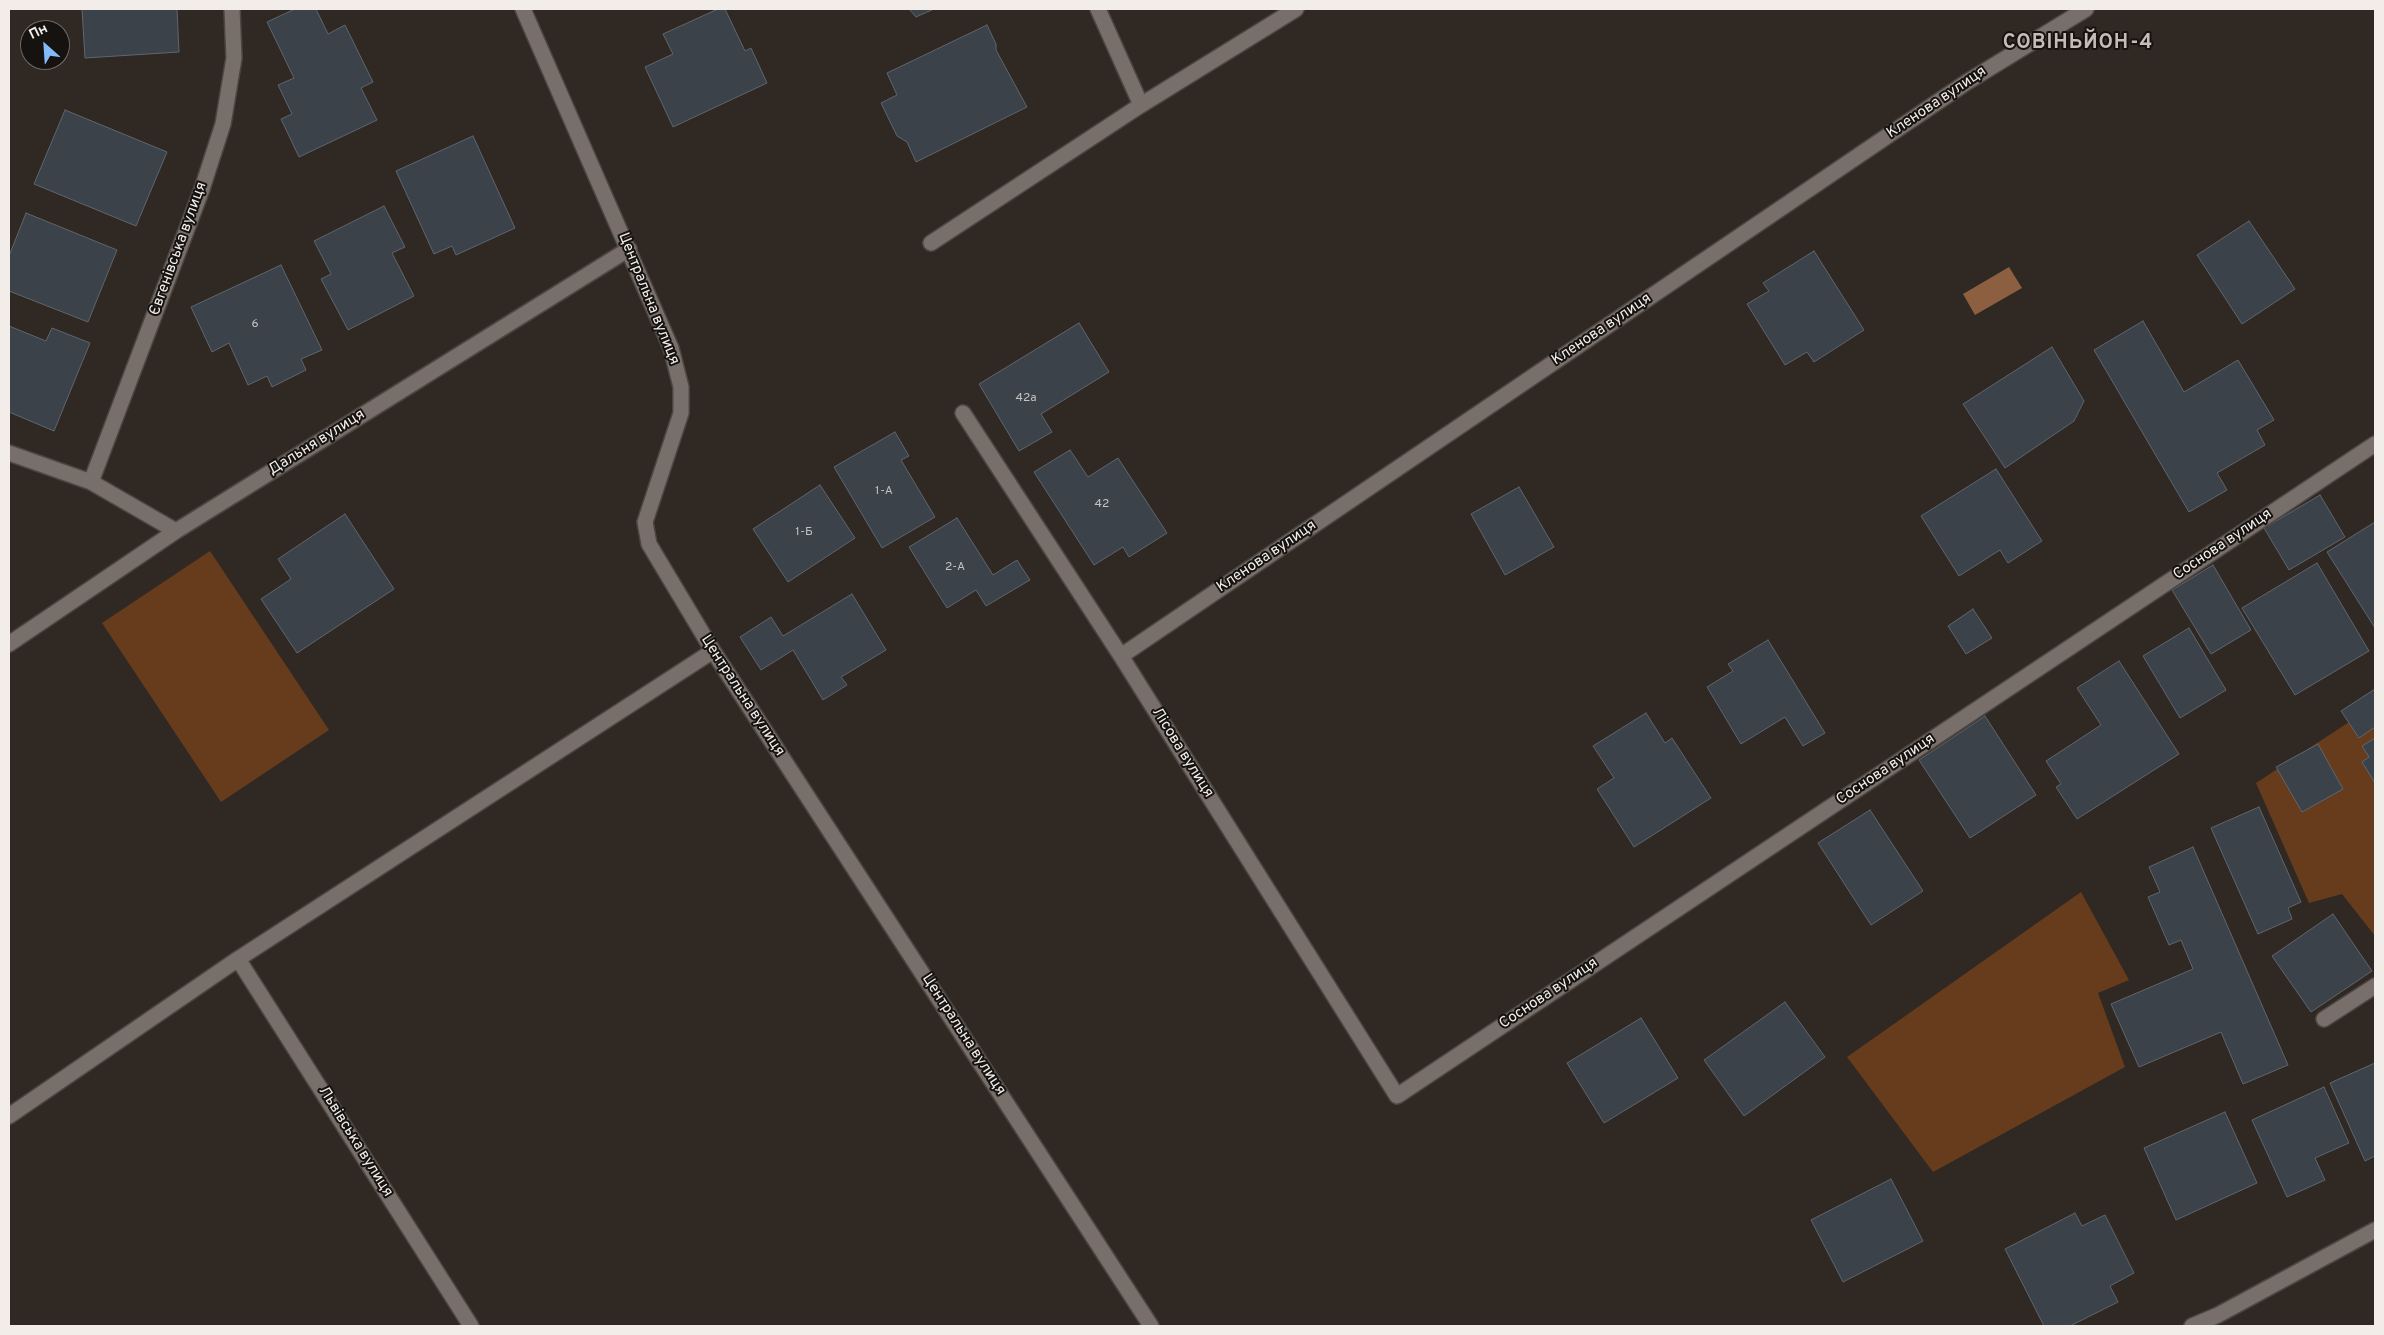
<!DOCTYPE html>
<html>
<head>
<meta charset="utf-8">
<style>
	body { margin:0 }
	#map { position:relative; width:2384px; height:1335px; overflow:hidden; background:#302823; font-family:Overpass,sans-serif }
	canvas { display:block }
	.frame { position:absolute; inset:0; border:10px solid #f2ede9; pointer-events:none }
	.north { position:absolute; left:20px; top:20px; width:50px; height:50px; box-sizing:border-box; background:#151210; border:1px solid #6d6a67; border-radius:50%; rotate:334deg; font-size:14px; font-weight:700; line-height:20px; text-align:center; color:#f2ede9 }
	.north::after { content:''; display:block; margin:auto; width:18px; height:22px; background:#84bbfb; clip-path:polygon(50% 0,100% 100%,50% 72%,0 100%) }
</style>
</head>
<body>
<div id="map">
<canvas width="2384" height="1335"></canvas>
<div class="frame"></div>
<div class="north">Пн</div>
</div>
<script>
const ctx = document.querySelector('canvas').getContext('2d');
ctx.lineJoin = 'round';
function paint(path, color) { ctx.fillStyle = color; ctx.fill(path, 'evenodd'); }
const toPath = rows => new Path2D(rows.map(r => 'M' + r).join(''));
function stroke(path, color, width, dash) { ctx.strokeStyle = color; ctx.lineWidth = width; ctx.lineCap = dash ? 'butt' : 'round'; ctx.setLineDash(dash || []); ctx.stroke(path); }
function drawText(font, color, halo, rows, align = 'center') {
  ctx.font = font + ' Overpass,sans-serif'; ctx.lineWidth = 4; ctx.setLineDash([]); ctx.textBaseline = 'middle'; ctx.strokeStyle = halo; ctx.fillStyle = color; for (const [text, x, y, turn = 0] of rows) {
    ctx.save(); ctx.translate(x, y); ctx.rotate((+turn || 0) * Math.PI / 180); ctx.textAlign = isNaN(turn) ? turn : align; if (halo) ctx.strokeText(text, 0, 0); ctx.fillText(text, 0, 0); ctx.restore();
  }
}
const green = toPath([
	[210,551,329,730,221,802,102,623],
	[2375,705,2375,936,2342,894,2309,903,2256,783],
	[2081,892,2129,980,2098,993,2125,1067,1933,1172,1847,1057]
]);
const water = toPath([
	[2009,267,2022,288,1975,315,1963,294]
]);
const building = toPath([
	[82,9,177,9,179,52,85,58,82,9],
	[295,9,316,9,328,34,345,25,373,82,361,88,377,120,299,157,281,119,292,114,278,85,294,78,267,22,295,9],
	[718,9,725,9,745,51,751,48,767,83,673,127,645,67,673,54,663,34,718,9],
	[909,9,934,9,916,17,909,9],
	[987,25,996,44,996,50,1027,107,916,162,907,142,897,136,881,103,897,95,887,73,987,25],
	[65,110,167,152,136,226,34,184,65,110],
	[473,136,515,228,456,255,452,246,434,254,396,171,473,136],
	[384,206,405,247,392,253,414,296,348,330,321,279,331,274,314,241,384,206],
	[26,213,117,250,88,322,9,291,9,256,26,213],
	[2249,221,2295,289,2242,324,2197,255,2249,221],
	[1814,251,1864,330,1814,362,1807,352,1785,365,1747,304,1769,291,1763,283,1814,251],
	[281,265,322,350,301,359,306,370,272,387,267,376,248,385,229,343,212,352,191,307,281,265],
	[2143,321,2184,392,2238,360,2274,420,2257,430,2265,445,2217,473,2227,490,2189,512,2094,350,2143,321],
	[1079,323,1109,372,1041,414,1052,432,1019,451,979,384,1079,323],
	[9,326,46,341,52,328,90,343,54,431,9,412,9,326],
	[2052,347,2084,401,2074,421,2005,468,1963,404,2052,347],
	[895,432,909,456,901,460,935,517,882,548,834,467,895,432],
	[1070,450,1088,477,1118,458,1167,533,1129,557,1123,547,1094,565,1034,472,1070,450],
	[1996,469,2042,541,2008,563,2000,550,1959,576,1921,516,1996,469],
	[820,485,855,538,788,582,753,529,820,485],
	[1519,487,1554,547,1505,575,1471,514,1519,487],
	[2320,495,2345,537,2289,570,2264,528,2320,495],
	[345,514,394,589,297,653,261,599,291,579,278,559,345,514],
	[957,518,993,575,1017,560,1030,580,986,606,976,590,947,608,909,547,957,518],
	[2375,522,2375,628,2327,552,2375,522],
	[2317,563,2369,651,2295,695,2242,608,2317,563],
	[2213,565,2251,630,2211,654,2172,590,2213,565],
	[852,594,886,650,841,677,847,685,823,700,793,650,761,670,740,637,771,617,783,636,852,594],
	[1973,609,1992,638,1966,654,1948,626,1973,609],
	[2189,628,2226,690,2180,718,2143,656,2189,628],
	[1768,640,1825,733,1803,746,1785,717,1741,744,1707,687,1733,671,1728,664,1768,640],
	[2119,661,2179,754,2077,819,2056,787,2061,784,2046,761,2101,725,2077,688,2119,661],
	[2375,689,2375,727,2359,738,2341,711,2375,689],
	[1646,713,1665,743,1672,738,1711,798,1634,847,1597,789,1614,778,1593,746,1646,713],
	[1985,716,2036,795,1970,838,1919,760,1985,716],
	[2375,738,2375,783,2362,762,2369,757,2362,746,2375,738],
	[2318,744,2343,789,2302,812,2276,767,2318,744],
	[2259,807,2301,902,2288,908,2292,919,2258,934,2211,828,2259,807],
	[1870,810,1923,891,1871,925,1818,843,1870,810],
	[2193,847,2288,1065,2243,1084,2221,1032,2139,1067,2111,1004,2193,969,2181,940,2169,945,2148,897,2160,892,2149,867,2193,847],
	[2333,914,2372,971,2311,1012,2272,956,2333,914],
	[1785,1002,1825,1057,1744,1116,1704,1060,1785,1002],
	[1641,1018,1678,1078,1604,1123,1567,1063,1641,1018],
	[2375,1063,2375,1156,2365,1161,2330,1083,2375,1063],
	[2324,1087,2349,1143,2315,1158,2325,1180,2287,1197,2252,1120,2324,1087],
	[2225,1112,2257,1183,2176,1220,2144,1148,2225,1112],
	[1891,1179,1923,1241,1843,1282,1811,1220,1891,1179],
	[2075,1213,2082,1226,2105,1215,2134,1273,2110,1286,2118,1302,2070,1326,2044,1326,2005,1249,2075,1213]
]);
const service = toPath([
	[931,243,1141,105,1296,9]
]);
const minor = toPath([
	[523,9,671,348,681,387,681,413,645,522,649,544,713,651,1151,1326],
	[1098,9,1141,105],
	[963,413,1121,656,1397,1096,2375,444],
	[9,453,91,482,176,531],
	[91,482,202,189,223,124,234,58,232,9],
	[9,644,176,531,629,249],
	[1121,656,1967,82,2086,9],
	[238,959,471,1326],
	[2324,1019,2375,986],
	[9,1116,238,959,713,651],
	[2192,1326,2218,1315,2375,1230]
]);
const numberNames = [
	["6",255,325],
	["42а",1026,399],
	["1-А",884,492],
	["42",1102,505],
	["1-Б",804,533],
	["2-А",955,568]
];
const streetNames = [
	["Кленова вулиця",1937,103,-34],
	["Євгенівська вулиця",179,249,-70],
	["Центральна вулиця",648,299,68],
	["Кленова вулиця",1602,330,-34],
	["Дальня вулиця",317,443,-32],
	["Соснова вулиця",2223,545,-34],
	["Кленова вулиця",1267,557,-34],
	["Центральна вулиця",742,696,57],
	["Лісова вулиця",1182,753,58],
	["Соснова вулиця",1886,770,-34],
	["Соснова вулиця",1549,994,-34],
	["Центральна вулиця",963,1035,57],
	["Львівська вулиця",355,1142,58]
];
const districtNames = [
	["СОВІНЬЙОН-4",2078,44]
];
paint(green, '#663c1d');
paint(water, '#8c5f40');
paint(building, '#3c4249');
stroke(building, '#5f666d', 1);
stroke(service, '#4c4642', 18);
stroke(minor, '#4c4642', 18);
stroke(service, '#786f6a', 15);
stroke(minor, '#786f6a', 15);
drawText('12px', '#c4c2c1', null, numberNames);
drawText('15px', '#f2ede9', '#151210', streetNames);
ctx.letterSpacing = '1px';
drawText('bold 20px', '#c6bcb6', '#151210', districtNames);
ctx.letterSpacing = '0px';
</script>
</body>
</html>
